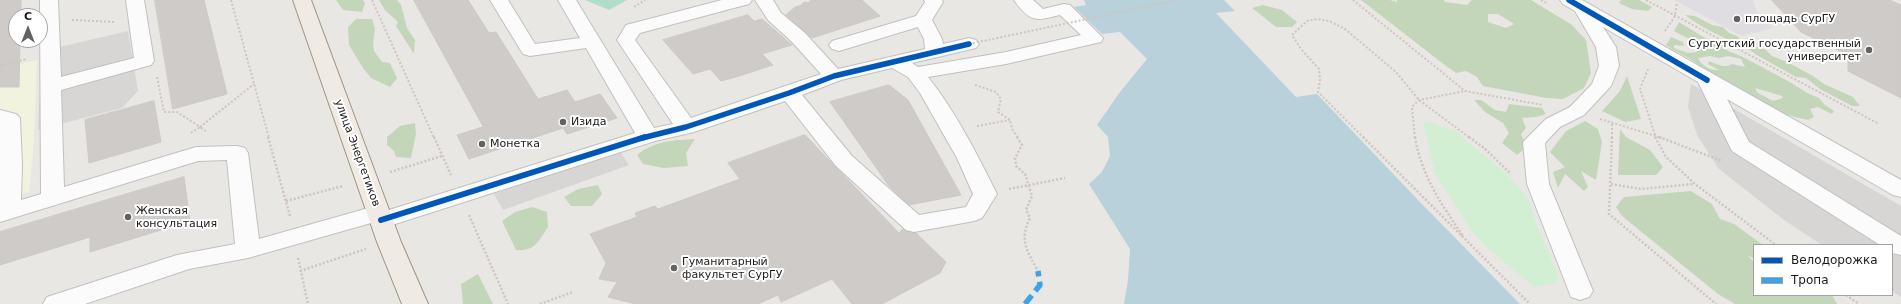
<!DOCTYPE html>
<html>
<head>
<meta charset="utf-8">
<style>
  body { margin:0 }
  #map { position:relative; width:1901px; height:304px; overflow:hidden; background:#e9e7e3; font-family:"DejaVu Sans",sans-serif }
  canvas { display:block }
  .legend { position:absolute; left:1753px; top:244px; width:140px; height:52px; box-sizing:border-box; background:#fff; border:1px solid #a3a3a3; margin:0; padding:5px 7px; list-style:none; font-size:12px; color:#1a1a1a }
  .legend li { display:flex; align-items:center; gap:8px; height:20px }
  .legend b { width:20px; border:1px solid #a3a3a3 }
  .north { position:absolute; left:8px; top:8px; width:40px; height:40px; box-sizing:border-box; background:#fff; border:1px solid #a3a3a3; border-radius:50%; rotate:0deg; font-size:11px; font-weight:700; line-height:16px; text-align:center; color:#1a1a1a }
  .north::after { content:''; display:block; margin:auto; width:14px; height:18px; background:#626260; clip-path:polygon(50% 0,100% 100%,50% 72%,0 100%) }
</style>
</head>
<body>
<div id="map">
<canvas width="1901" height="304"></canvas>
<ul class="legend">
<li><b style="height:5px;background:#0057b8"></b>Велодорожка</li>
<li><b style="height:5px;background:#3da2ea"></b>Тропа</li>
</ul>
<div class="north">С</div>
</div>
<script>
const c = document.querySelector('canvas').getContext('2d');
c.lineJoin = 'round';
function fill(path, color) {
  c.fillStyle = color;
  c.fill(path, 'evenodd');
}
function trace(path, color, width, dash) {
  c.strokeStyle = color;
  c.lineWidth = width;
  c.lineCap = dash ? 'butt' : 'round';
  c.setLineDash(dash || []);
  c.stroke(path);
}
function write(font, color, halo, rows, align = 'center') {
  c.font = font + ' "DejaVu Sans",sans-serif';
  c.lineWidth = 4;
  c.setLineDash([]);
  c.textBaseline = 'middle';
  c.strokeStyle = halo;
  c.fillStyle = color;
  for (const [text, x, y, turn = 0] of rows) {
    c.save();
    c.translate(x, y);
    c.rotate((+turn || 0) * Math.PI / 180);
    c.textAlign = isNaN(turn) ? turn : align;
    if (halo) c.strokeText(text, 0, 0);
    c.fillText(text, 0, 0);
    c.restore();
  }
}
const education = new Path2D(`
  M 37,60 L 34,141 L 29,192 L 0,200 L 0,69 Z`);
const religious = new Path2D(`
  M 128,31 L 138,91 L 122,108 L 38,130 L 42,51 Z
  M 1691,84 L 1901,206 L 1901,297 L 1892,291 L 1892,245 L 1822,245 L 1784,220 L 1719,169 L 1697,135 L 1688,107 Z
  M 619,150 L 629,165 L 503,210 L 494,194 Z`);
const forest = new Path2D(`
  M 336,0 L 363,0 L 365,3 L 362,12 L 343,10 Z
  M 379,0 L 397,0 L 401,5 L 407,28 L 415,40 L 414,54 L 396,26 L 398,22 L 385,10 Z
  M 1361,0 L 1390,0 L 1397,2 L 1397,0 L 1444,0 L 1445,2 L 1467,5 L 1472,0 L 1531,0 L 1572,25 L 1586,40 L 1591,73 L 1584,88 L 1563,99 L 1546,98 L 1483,86 L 1477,77 L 1466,71 L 1456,73 L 1446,66 ZM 1498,14 L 1514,24 L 1506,28 L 1488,22 L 1488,14 Z
  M 1621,0 L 1639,0 L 1652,7 L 1648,11 L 1632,9 L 1619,3 Z
  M 1263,5 L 1282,10 L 1297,22 L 1292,27 L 1276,27 L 1252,8 Z
  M 1685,15 L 1695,16 L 1712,25 L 1723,27 L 1729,33 L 1737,36 L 1742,41 L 1766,50 L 1772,56 L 1789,63 L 1813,76 L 1824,84 L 1853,97 L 1860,106 L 1852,106 L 1820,89 L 1806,78 L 1796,77 L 1755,54 C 1749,48 1743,48 1736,44 C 1719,35 1700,27 1685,15 Z
  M 356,19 L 372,19 L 375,29 L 373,43 L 374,51 L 382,62 L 390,63 L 397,78 L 390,87 L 371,78 L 363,68 L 349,45 L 348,27 Z
  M 1679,22 L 1705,38 L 1722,45 L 1726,50 L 1743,57 L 1788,81 L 1807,93 L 1819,98 L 1825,105 L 1834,111 L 1832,114 L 1818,107 L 1810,109 L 1814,117 L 1808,120 L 1783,114 L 1700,66 C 1690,57 1677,53 1666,45 L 1671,37 L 1683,42 L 1684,46 L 1674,45 L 1674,48 L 1688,53 L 1697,52 L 1691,40 L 1674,31 ZM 1710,56 L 1719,58 L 1728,56 L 1741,59 L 1745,67 L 1732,64 C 1725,69 1716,64 1709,61 L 1708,64 L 1719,70 C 1711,71 1701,65 1698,58 ZM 1755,88 L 1782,96 L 1783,98 L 1773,101 L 1758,93 Z
  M 1627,76 L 1641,119 L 1625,122 L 1602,111 L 1620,91 Z
  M 1474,100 L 1481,100 L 1495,110 L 1506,112 L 1509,104 L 1542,108 L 1546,114 L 1536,117 L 1522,118 L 1526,128 L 1521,134 L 1527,147 L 1517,155 L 1502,143 L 1509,133 L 1503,123 L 1485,112 Z
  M 1585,121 L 1598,129 L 1602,142 L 1596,180 L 1581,171 L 1588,187 L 1584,191 L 1565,174 L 1558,188 L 1553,172 L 1565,167 L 1550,152 L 1566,131 Z
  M 415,123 L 416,134 L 411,158 L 396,157 L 394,151 L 387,145 L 387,137 L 400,126 Z
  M 1620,129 L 1626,137 L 1650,150 L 1663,167 L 1656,175 L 1618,175 Z
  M 695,139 L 686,153 L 688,166 L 664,168 L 643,164 L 637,155 C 654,141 674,140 695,139 Z
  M 598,185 L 602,194 L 592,206 L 571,206 L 564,197 L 578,189 Z
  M 1691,191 L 1712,204 L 1720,219 L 1734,224 L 1763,245 L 1754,245 L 1754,258 L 1748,256 L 1754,262 L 1754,295 L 1832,295 L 1837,304 L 1735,304 L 1718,294 L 1622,216 L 1616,207 L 1624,197 Z
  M 532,207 L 547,212 L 548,227 C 539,241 534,252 516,250 L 502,221 L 515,212 Z
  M 478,274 L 493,304 L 463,304 L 461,284 Z`);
const park = new Path2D(`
  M 1423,122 L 1429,122 L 1458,132 L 1464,139 L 1507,174 L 1529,200 L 1536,224 L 1556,270 L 1558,279 L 1553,284 L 1534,287 L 1490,250 L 1472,232 L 1435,173 Z`);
const pitch = new Path2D(`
  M 585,0 L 627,0 L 609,10 Z`);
const plaza = new Path2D(`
  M 1674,0 L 1753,0 L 1756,10 L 1772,28 L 1742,36 Z`);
const water = new Path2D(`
  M 1084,0 L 1224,0 L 1235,11 L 1216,13 L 1296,97 L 1317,94 L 1418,200 L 1520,304 L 1124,304 L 1128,280 L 1130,249 L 1089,184 L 1102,172 L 1110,156 L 1108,137 L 1097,125 L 1120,92 L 1147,59 L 1120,32 L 1102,34 L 1074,7 L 1086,5 Z`);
const building = new Path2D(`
  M 0,0 L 21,0 L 21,16 L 16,16 L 16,40 L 20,40 L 19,87 L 0,87 Z
  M 155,0 L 204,0 L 227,94 L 173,109 Z
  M 414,0 L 468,0 L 489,33 L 496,32 L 538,99 L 567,90 L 575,102 L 600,94 L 617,118 L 567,134 L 563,128 L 469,159 L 457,135 L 483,127 Z
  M 811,0 L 862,0 L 880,16 L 812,38 L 786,15 L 795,7 L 802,5 L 804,2 L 809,3 Z
  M 1772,0 L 1889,0 L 1901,5 L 1901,98 L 1848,71 L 1848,55 L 1801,32 Z
  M 748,15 L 754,21 L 762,19 L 792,45 L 762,54 L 773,65 L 736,77 L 721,81 L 710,69 L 693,74 L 663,40 Z
  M 889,85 L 908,100 L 961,195 L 909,205 L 889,186 L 830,102 Z
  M 154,101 L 161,142 L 89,163 L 85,120 Z
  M 805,135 L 899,233 L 903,229 L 916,233 L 946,262 L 940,273 L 882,304 L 852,304 L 832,279 L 781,302 L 778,295 L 758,304 L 636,304 L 608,297 L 617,282 L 599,279 L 606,263 L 590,234 L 637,217 L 635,213 L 655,206 L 658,209 L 740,179 L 728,163 Z
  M 184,177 L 190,221 L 90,252 L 90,237 L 0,265 L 0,232 Z`);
const pathFar1 = new Path2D(`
  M 231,0 L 269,138
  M 372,0 L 434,138
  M 1353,0 L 1465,91 L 1543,105
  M 1541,0 L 1548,4
  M 1646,0 L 1879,124
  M 634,7 L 645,0
  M 72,20 L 115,22
  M 1665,31 L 1675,16 L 1677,2
  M 0,65 L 27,59
  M 1648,69 L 1640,89 L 1656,138
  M 157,77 L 164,112 L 177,112 L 200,127 L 254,84
  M 975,85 L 996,92 L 1001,99 L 998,112 L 1010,120 L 1012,129 L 1018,138
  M 1600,119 L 1662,138
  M 977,126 L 1010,120
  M 191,133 L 200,127 L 207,132
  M 1364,138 L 1318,92 L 1320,80 L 1319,69 L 1301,49 L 1292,35 L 1307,21 L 1317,19 L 1329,21 L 1345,29 L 1396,72 L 1419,100 L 1470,138
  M 1415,138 L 1412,107 L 1419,100 L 1465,91
  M 1612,138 L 1612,123`);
const path = new Path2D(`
  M 268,137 L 290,216
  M 434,137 L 451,175
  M 1017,137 L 1022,145 L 1015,158 L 1016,166 L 1025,174 L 1032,196 L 1026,210 L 1030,218 C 1019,240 1027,251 1038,271
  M 1363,137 L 1530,304
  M 1415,137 C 1421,175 1442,205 1463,236
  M 1469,137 L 1484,148 L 1511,174
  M 1612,137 L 1609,214 L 1716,304
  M 1655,137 L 1666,157 L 1695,184 L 1776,245
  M 1659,137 L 1722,161
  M 390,172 L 442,156
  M 1611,184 L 1641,189 L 1694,184
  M 1009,189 L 1065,178
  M 286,201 L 343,186
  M 469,215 L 508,304
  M 298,258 L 308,304
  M 300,271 L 366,249
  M 1846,295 L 1859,304
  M 540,304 L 573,292`);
const minor = new Path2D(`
  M 40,0 L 58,0 L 61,77 L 134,58 L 126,0 L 144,0 L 154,61 L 151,65 L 61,90 L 64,187 L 196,147 L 237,146 L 245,148 L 248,153 L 259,239 L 379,205 L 389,210 L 635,133 L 586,48 L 530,56 L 523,54 L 490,0 L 508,0 L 535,44 L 580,38 L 558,0 L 576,0 L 654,128 L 673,124 L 617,40 L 626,25 L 722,0 L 752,0 L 749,4 L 640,33 L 635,40 L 691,118 L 821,74 L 791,41 L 768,20 L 755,0 L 773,0 L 781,13 L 805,33 L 838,69 L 925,49 L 924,39 L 918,27 L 839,51 L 832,49 L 829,45 L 832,41 L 916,16 L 925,2 L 924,0 L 942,0 L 943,2 L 932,20 L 942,39 L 943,44 L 969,38 L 976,40 L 979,44 L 976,48 L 912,63 L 918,67 L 1006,52 L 1081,35 L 1060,15 C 1036,21 1030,23 1014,0 L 1033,0 L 1043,9 L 1064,4 L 1070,5 L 1103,38 L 1101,42 L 1006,64 L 928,77 C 956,112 977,154 997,194 L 982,218 L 974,221 L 914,232 L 906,230 L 836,166 L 785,101 L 694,132 L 655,141 L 389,226 L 381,228 L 373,226 L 371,223 L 248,258 L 189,269 L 85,304 L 43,304 L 47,297 L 177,255 L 235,244 L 227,160 L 198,161 L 0,222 L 0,110 L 16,114 L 20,118 L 22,165 L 21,200 L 41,194 ZM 892,68 L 908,77 L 920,93 L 957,158 L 973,194 L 966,207 L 919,215 L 852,156 L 802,95 L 841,80 Z
  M 1560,0 L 1582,0 L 1901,180 L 1901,197 L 1893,195 L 1727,99 L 1749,142 L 1901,236 L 1901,255 L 1892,253 L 1892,245 L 1880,245 L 1732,151 L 1698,82 L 1603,27 L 1616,47 L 1619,66 L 1611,86 L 1584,115 L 1560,127 L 1545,143 L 1549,184 L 1593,291 L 1589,297 L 1580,300 L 1571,297 L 1527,184 L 1523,142 L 1546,119 L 1570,107 L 1592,84 L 1599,66 L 1596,47 L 1575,11 L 1563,4 Z`);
const major = new Path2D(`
  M 293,0 L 311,0 L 401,242 L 428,304 L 402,304 L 377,242 Z`);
const pathBridge = new Path2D(`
  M 969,44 L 1177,0`);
const quiet = new Path2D(`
  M 1025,304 L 1040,285 L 1038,271`);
const cyclewayFar1 = new Path2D(`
  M 1569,0 L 1707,80
  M 642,138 L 686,127 L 789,93 L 834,76 L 969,44`);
const cycleway = new Path2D(`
  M 381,220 L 645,137`);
const markers = [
  [1737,19,4,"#626260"],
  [1869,50,4,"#626260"],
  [563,122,4,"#626260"],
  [482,144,4,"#626260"],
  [128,217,4,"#626260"],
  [674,268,4,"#626260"]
];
const poiNames = [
  ["площадь СурГУ",1745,19],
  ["Сургутский государственный",1861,44,"right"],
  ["университет",1861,57,"right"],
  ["Изида",571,122],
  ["Монетка",490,144],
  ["Женская",136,211],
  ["консультация",136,224],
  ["Гуманитарный",682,262],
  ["факультет СурГУ",682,275]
];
const streetNames = [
  ["улица Энергетиков",357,153,70]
];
fill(education, '#f2f3de');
fill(religious, '#d7d6d4');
fill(forest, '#c3d6ba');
fill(park, '#d2eed3');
fill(pitch, '#b1decc');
fill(plaza, '#dfdde2');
fill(water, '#b8d1db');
fill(building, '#cecbc8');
trace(building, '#ccc9c5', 1);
trace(minor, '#c1c0bf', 2);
trace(major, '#9d9582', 2);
trace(pathFar1, '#d0c4c1', 2, [2, 2]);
trace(path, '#d0c4c1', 2.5, [2, 2]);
fill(minor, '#fcfbfb');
fill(major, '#efeae3');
trace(pathBridge, '#d0c4c1', 2, [2, 2]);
trace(quiet, '#3da2ea', 5.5, [11, 5.5]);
trace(cyclewayFar1, '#0057b8', 5.5);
trace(cycleway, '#0057b8', 6);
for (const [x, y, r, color] of markers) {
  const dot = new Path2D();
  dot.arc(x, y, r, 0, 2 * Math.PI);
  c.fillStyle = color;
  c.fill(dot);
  trace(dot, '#fff', 1.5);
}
write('11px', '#1a1a1a', '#fff', poiNames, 'left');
write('11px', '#1a1a1a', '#fff', streetNames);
</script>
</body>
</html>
